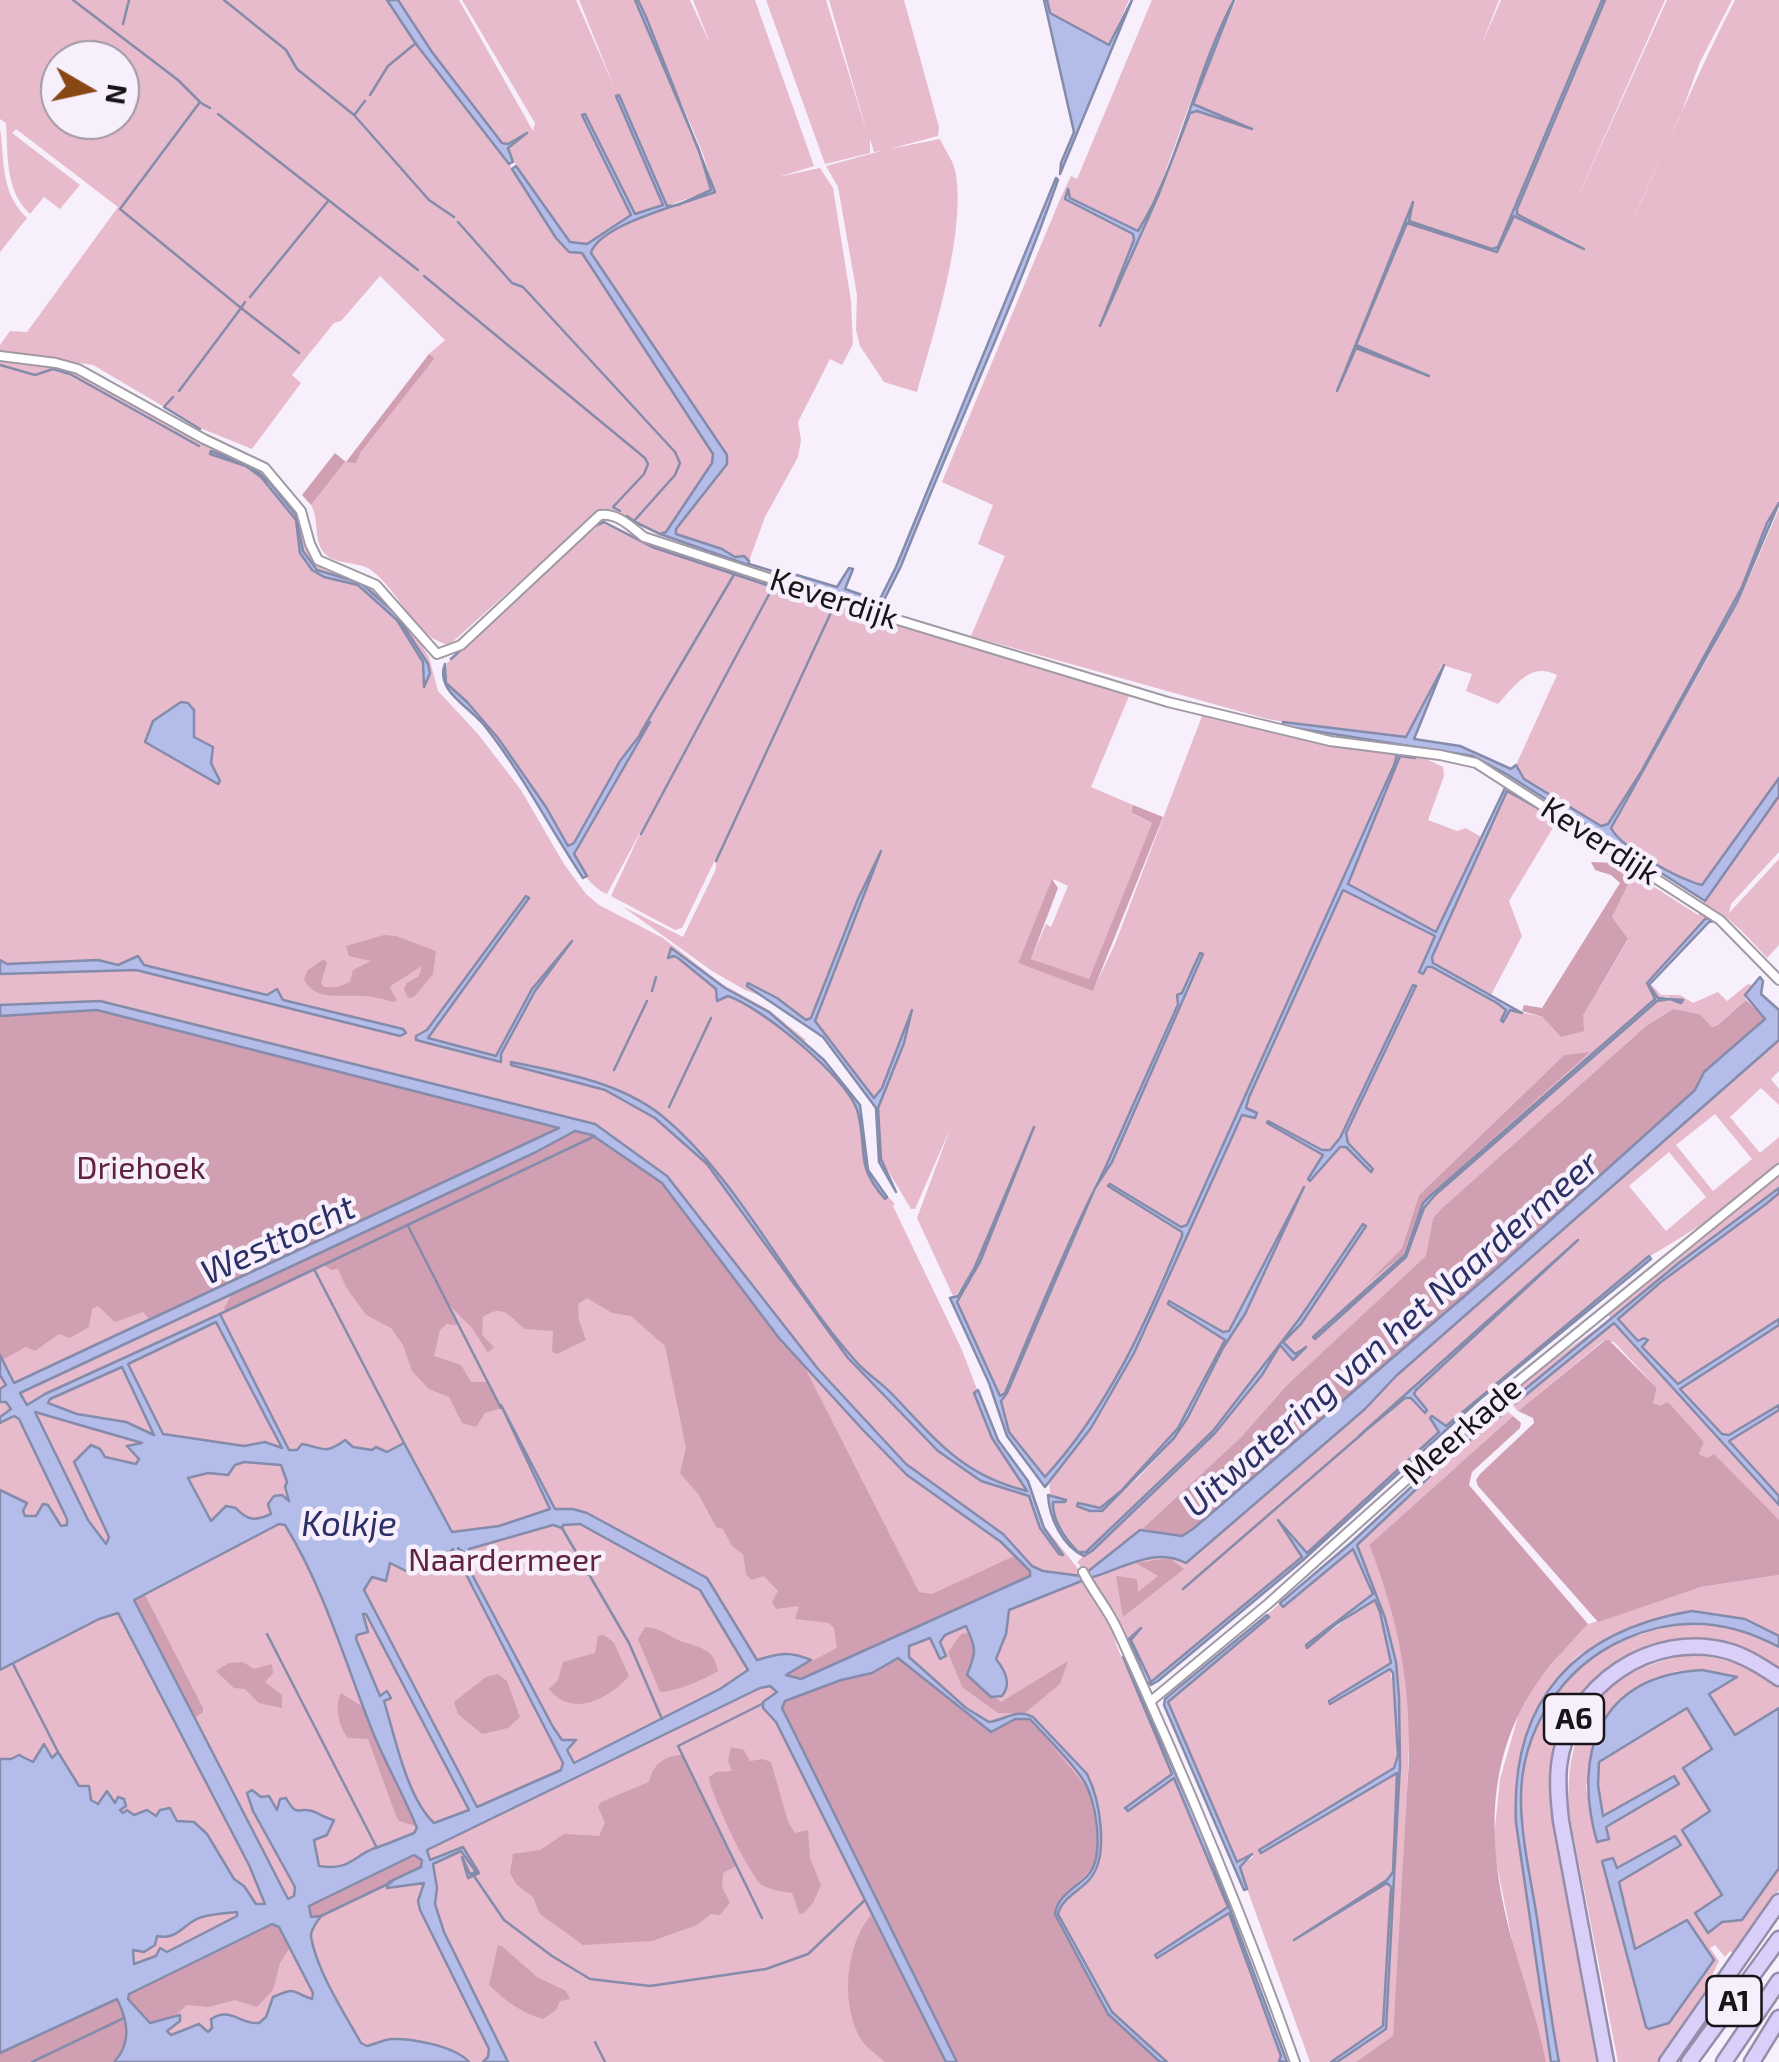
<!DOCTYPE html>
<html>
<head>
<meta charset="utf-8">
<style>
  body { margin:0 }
  #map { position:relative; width:1779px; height:2062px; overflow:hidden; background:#f7effb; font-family:"Exo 2",sans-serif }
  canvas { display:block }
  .north { position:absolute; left:40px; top:40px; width:100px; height:100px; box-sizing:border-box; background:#f7effb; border:2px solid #9e98a1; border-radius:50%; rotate:99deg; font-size:28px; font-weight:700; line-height:40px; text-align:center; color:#181519 }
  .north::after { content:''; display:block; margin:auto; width:35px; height:45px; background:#894716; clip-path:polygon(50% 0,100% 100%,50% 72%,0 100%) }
</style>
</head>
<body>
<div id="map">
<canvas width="1779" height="2062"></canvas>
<div class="north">N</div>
</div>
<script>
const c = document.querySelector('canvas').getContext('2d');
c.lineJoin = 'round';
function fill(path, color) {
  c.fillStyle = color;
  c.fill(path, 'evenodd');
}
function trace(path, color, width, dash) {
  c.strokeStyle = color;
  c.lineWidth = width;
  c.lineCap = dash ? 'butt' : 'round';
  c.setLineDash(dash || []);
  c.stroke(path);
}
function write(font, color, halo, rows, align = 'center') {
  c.font = font + ' "Exo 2",sans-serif';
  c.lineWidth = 9;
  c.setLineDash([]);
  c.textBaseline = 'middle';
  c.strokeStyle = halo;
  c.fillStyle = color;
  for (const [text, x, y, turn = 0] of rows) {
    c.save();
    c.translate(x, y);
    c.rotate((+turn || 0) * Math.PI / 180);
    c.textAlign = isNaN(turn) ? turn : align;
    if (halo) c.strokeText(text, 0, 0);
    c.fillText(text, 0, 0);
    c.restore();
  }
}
const green = new Path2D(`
  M 0,0 L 387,0 L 509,164 L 556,238 L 574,253 L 582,253 L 713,454 L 712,463 L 666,532 C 641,535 625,506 601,509 L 449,645 C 413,637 400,591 371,570 C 357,560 331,566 322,550 C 314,537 319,519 311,505 L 345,462 L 356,462 L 361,452 L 435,358 L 429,354 L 445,340 L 380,276 L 341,321 L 334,323 L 292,375 L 301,383 L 252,449 L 200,428 L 93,365 L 0,352 L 0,345 L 10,331 L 27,332 L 118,207 L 16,129 L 12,133 L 80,185 L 60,209 L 44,197 L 30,214 C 5,191 8,155 6,123 L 0,119 ZM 60,60 L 120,60 L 120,120 L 60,120 Z
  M 398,0 L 459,0 L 533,131 L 535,123 L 462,0 L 576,0 L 615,89 L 579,0 L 635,0 L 699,150 L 711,190 L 667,206 L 618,95 L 663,205 L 635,215 L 583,115 L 632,215 L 587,244 L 570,242 L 508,153 L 508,148 L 526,133 L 508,144 L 502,143 L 432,52 Z
  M 638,0 L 690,0 L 711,46 L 693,0 L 755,0 L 814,166 L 778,177 L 820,168 L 833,188 L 851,301 L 853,344 L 842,365 L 830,359 L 798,422 L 801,440 L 798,457 L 765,517 L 749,561 L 676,534 L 676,529 L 726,464 L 727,455 L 591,253 C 598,224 687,203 715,191 L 703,154 Z
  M 766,0 L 826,0 L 868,136 L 829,0 L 904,0 L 939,127 L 938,136 L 889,149 L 940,139 C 946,152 954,161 956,175 C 965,236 934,332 917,392 L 884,382 L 860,346 L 856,330 L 857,295 L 838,187 L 826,166 L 881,151 L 874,152 L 870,139 L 870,153 L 825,164 Z
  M 1047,0 L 1129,0 L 1109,45 L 1049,12 Z
  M 1152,0 L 1234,0 L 1196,87 L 1160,186 L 1138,231 L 1069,198 L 1065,199 L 1133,235 L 1134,240 L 1104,318 L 1158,196 L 1190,113 L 1197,111 L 1251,127 L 1193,104 L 1236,0 L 1499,0 L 1481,46 L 1501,0 L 1602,0 L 1498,247 L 1492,249 L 1423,227 L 1497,252 L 1514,215 L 1585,247 L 1517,214 L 1517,209 L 1605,0 L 1665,0 L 1572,210 L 1667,0 L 1732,0 L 1700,62 L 1679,119 L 1628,229 C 1665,153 1696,75 1735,0 L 1779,0 L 1779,503 L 1767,523 L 1742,587 L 1641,772 L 1608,824 L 1601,826 L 1524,779 L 1516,765 L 1557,675 C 1530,661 1515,686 1498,704 L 1466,691 L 1472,674 L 1442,665 L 1406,737 L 1330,730 L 1267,719 L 971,636 L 1005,556 L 978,544 L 993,505 L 942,482 L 1061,197 L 1071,176 L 1077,179 Z
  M 0,128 C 5,163 0,192 27,218 L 0,252 Z
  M 0,359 L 22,365 L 52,365 L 93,379 L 212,447 L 238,456 L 264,472 L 297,512 L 313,560 L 326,570 L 370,586 L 411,628 L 429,657 L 438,691 L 478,734 L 521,790 L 564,864 L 586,894 L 599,905 L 663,938 L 722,984 L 769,1010 L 806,1040 L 804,1042 L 858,1104 L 868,1175 L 895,1204 L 893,1206 L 962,1350 L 994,1434 L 1031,1488 L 1045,1527 L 1083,1575 L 1109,1619 L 1117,1647 L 1208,1853 L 1285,2062 L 0,2062 Z
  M 1779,509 L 1779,778 L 1713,871 L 1702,885 L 1698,885 C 1674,872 1622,852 1611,828 L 1710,654 L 1749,578 Z
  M 603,521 L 646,541 L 734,571 L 1129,696 L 1091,787 L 1133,805 L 1133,814 L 1152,823 L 1089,980 L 1031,959 L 1046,924 L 1051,927 L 1068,886 L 1053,879 L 1018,963 L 1093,990 L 1115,944 L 1202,716 L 1337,747 L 1397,755 L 1187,1225 L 1181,1227 L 1108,1186 L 1182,1232 L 1182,1236 C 1146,1323 1109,1407 1045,1478 L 1009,1432 L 1001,1401 L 1007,1393 L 1095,1188 L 1112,1162 L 1203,954 L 1178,1000 L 1106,1166 L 1097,1180 L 1005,1393 L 999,1396 L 957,1302 L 973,1277 L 1029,1141 L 974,1269 L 954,1298 L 917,1218 L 950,1129 L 915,1209 L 911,1209 L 881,1159 L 878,1108 L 909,1022 L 882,1088 L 874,1098 L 815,1021 L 875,866 L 858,899 L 811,1019 L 807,1020 L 777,998 L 749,983 L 747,987 L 772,1000 L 745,990 L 712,971 L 622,906 L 683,937 L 716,869 L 716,858 L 682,928 L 675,930 L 611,896 L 644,825 L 607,894 C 592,888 578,869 574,854 L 644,731 L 620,761 L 574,843 L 568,846 C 540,801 514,757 480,716 C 470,704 457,695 446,683 L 447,663 Z
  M 1416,754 L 1443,767 L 1444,776 L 1428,820 L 1457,831 L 1466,828 L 1481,837 L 1437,933 L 1348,884 L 1400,756 L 1415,758 Z
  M 1507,790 L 1557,821 L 1509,901 L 1522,936 L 1491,995 L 1433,963 L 1432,957 Z
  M 1779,796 L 1779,852 L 1731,904 L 1729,913 L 1779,859 L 1779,945 L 1767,958 C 1750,939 1726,912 1703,904 Z
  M 1634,874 L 1698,915 L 1701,911 L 1714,921 L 1706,919 L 1647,985 L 1655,999 L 1430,1196 L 1423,1203 L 1405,1255 L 1314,1338 L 1406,1257 L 1424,1208 L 1435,1195 L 1657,1001 L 1670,999 L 1682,1003 L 1667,996 L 1658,998 L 1650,983 L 1661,995 L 1680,995 L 1693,1003 L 1718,992 L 1727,1001 L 1748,984 L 1752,985 L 1745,995 L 1746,1000 L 1718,1025 L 1712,1027 L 1700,1014 L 1673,1009 L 1646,1026 L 1442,1208 L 1433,1218 L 1427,1256 L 1287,1385 L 1239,1439 L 1142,1529 L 1086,1573 L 1077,1562 L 1215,1433 L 1262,1375 L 1280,1345 L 1293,1360 L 1304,1345 L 1295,1354 L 1283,1342 L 1301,1324 L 1365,1227 L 1363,1224 L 1300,1318 L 1213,1431 L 1086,1552 L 1078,1552 L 1054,1517 L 1053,1501 L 1065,1500 L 1050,1494 L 1049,1479 L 1091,1428 L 1134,1353 L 1242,1115 L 1257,1113 L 1246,1108 L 1249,1097 L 1344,890 L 1436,936 L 1420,972 L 1432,967 L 1497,1003 L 1506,1010 L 1503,1021 L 1510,1010 L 1543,1017 L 1583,1016 L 1628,940 L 1612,917 L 1621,893 ZM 1413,985 L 1416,987 L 1346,1133 L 1347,1143 L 1372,1170 L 1345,1147 L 1340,1147 L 1308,1178 L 1323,1155 L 1268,1121 L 1322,1150 L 1330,1150 L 1340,1138 ZM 1588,1053 L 1423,1201 L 1403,1255 L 1366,1286 L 1402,1248 L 1419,1195 L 1564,1055 ZM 1305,1187 L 1245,1314 L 1223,1348 L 1188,1417 L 1175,1438 L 1139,1477 L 1098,1513 L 1079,1503 L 1100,1508 L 1121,1491 L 1178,1428 L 1225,1340 L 1169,1301 L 1223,1332 L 1229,1332 Z
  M 1779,1040 L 1779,1071 L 1771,1079 L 1779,1089 L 1779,1105 L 1761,1088 L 1730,1117 L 1760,1153 L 1779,1137 L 1779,1166 L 1719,1214 L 1639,1263 L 1445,1426 L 1433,1416 L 1430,1418 L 1439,1432 L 1307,1553 L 1278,1520 L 1302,1557 L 1151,1682 L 1131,1637 L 1127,1639 L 1117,1615 L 1089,1578 C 1122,1569 1152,1547 1187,1563 L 1365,1409 L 1396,1376 ZM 1715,1114 L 1752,1159 L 1713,1191 L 1676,1145 ZM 1669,1152 L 1706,1197 L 1666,1231 L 1629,1186 ZM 1579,1241 L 1416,1390 L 1414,1394 L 1427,1409 L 1424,1412 L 1411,1398 L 1405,1398 L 1364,1433 Z
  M 1779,1176 L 1779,1188 L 1680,1262 L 1513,1399 L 1517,1402 L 1614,1323 L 1779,1505 L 1779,1520 L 1699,1454 L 1704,1442 L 1653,1403 L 1657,1388 L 1614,1342 L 1603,1341 L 1518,1411 L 1506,1399 L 1507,1393 L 1610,1319 L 1608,1312 Z
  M 1779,1193 L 1779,1319 L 1678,1384 L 1642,1346 L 1647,1341 L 1639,1342 L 1618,1319 L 1661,1282 Z
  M 1779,1325 L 1779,1405 L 1729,1435 L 1722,1434 L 1680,1389 Z
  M 1505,1409 L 1513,1416 L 1369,1545 L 1390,1600 L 1401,1640 L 1410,1719 L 1403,1899 L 1393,2037 L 1356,2062 L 1337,2062 L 1386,2029 L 1400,1765 L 1399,1697 L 1396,1662 L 1385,1618 L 1357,1545 Z
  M 1779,1410 L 1779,1496 L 1729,1441 Z
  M 1353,1549 L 1374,1594 L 1335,1621 L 1308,1647 L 1371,1601 L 1378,1603 L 1391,1664 L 1331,1703 L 1390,1669 L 1396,1703 L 1397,1765 L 1261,1852 L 1397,1773 L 1393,1872 L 1387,1880 L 1294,1940 L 1388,1883 L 1391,1897 L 1383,2027 L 1331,2062 L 1310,2062 L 1239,1867 L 1253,1857 L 1252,1855 L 1238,1862 L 1168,1702 L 1269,1618 L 1267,1615 L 1280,1603 L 1283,1607 Z
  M 1779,1575 L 1779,1636 C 1723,1602 1668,1608 1612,1638 C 1601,1644 1588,1649 1578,1656 C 1569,1663 1563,1678 1557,1688 C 1524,1743 1512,1757 1516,1823 L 1551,2062 L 1546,2062 L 1512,1940 L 1493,1846 L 1500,1779 L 1519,1713 L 1533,1687 L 1560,1654 L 1588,1624 L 1701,1587 Z
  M 1697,1621 C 1727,1625 1752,1632 1779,1647 L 1779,1667 L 1735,1644 L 1699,1639 L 1671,1643 L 1643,1650 L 1611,1668 L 1585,1694 L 1554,1768 L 1600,2062 L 1560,2062 C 1549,2012 1544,1961 1536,1911 C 1530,1874 1520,1835 1521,1797 C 1525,1688 1596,1636 1697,1621 Z
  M 1689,1655 C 1724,1657 1751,1666 1779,1687 L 1779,1708 L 1735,1736 L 1709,1693 L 1735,1678 L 1702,1670 L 1678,1671 L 1654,1678 L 1618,1703 L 1586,1786 L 1597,1841 L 1606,1828 L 1673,1776 L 1603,1817 L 1598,1785 L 1599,1762 L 1687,1707 L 1712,1749 L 1710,1811 L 1722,1896 L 1722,1922 L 1742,1920 L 1779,1868 L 1779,1890 L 1734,1954 L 1730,1951 L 1725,1957 L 1715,1945 L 1710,1948 L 1719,1961 L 1711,1978 L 1715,1981 L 1660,2062 L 1618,2062 L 1570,1818 C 1561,1730 1598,1669 1689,1655 ZM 1674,1836 L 1680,1845 L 1619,1882 L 1635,1950 L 1646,2026 L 1602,1861 L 1616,1869 Z`);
const forest = new Path2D(`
  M 429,354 L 435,358 L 361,452 L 356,463 L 345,462 L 311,505 L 302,495 L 335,453 L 346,462 Z
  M 1133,805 L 1163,817 L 1093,991 L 1018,963 L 1052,879 L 1058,888 L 1031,959 L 1089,979 L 1152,823 L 1132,813 Z
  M 1591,862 L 1617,863 L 1632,876 L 1612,917 L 1628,939 L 1583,1016 L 1584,1031 L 1561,1037 L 1543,1017 L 1522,1011 L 1524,1005 L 1542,1008 L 1620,883 L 1611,875 L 1595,870 Z
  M 384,935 L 396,936 L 436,951 L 433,974 L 414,997 L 408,998 L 404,989 L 407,983 L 419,976 L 422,966 L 392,985 L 390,988 L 397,1000 L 394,1002 C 383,999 372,996 362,996 C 340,994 315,1002 304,979 L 308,970 L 324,959 L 327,963 L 321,983 L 324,987 L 337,987 L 350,982 L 353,970 L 371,961 L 349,956 L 346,946 Z
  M 1746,1000 L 1765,1018 L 1704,1072 L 1696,1090 L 1484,1280 L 1193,1529 L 1182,1536 L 1142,1529 L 1239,1439 L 1287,1385 L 1426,1256 L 1433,1218 L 1442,1208 L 1646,1026 L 1673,1009 L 1700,1014 L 1712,1027 L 1718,1025 Z
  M 97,1010 L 559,1127 L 557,1131 L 150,1320 L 143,1312 L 115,1322 L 98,1306 L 92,1309 L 89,1327 L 70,1338 L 59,1334 L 35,1351 L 26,1347 L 4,1359 L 0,1355 L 0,1016 Z
  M 1590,1052 L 1423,1201 L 1403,1255 L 1364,1287 L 1402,1248 L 1419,1195 L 1564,1055 Z
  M 576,1131 L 592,1135 L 662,1183 L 804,1366 L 919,1592 L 932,1594 L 1014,1556 L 1030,1572 L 1030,1576 L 800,1679 L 785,1675 L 837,1648 L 834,1628 L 829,1623 L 795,1619 L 799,1606 L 776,1609 L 772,1602 L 778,1591 L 764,1576 L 751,1580 L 746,1574 L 743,1554 L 732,1546 L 723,1529 L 716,1527 L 699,1495 L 680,1473 L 686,1448 L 665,1346 L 631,1316 L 612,1313 L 587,1298 L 578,1304 L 579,1320 L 586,1340 L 557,1354 L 552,1352 L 553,1331 L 525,1329 C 509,1316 503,1303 483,1317 L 482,1335 L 494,1347 L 488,1353 L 472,1328 L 449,1305 L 459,1325 L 447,1324 L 440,1330 L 434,1356 L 461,1365 L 471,1382 L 488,1382 L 501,1408 L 485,1413 L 476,1427 L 462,1423 L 449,1397 L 429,1389 L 412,1371 L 403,1345 L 391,1328 L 366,1315 L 346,1287 L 338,1269 L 331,1270 L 324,1265 L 226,1311 L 224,1308 L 232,1294 Z
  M 1609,1340 L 1657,1388 L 1653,1403 L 1660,1406 L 1668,1402 L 1704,1442 L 1699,1454 L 1707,1458 L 1714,1454 L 1779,1520 L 1779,1575 L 1701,1587 L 1598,1622 L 1478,1486 L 1476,1480 L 1480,1474 L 1534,1423 L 1533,1418 L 1518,1411 L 1604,1341 Z
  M 1513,1416 L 1521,1423 L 1520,1428 L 1472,1472 L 1469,1485 L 1588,1624 C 1569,1645 1548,1665 1533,1689 C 1482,1768 1489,1857 1513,1943 C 1524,1982 1538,2022 1546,2062 L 1356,2062 L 1393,2036 L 1409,1758 C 1410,1679 1398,1618 1369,1545 Z
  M 1169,1558 L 1184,1569 L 1123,1617 L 1116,1576 L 1137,1579 L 1138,1592 L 1158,1576 L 1136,1563 Z
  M 145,1595 L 203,1708 L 203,1712 L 195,1718 L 134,1600 Z
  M 645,1627 C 661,1628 669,1637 683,1642 C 702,1648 714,1649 718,1671 C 703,1680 678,1691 660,1692 L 638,1639 Z
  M 969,1633 L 975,1651 L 967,1675 L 1001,1702 L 1068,1661 L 1060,1684 L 1025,1713 L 998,1713 L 962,1687 L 948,1652 L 961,1634 Z
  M 604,1635 L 614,1643 L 629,1676 C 610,1698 572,1719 549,1689 L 558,1680 L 563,1662 L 595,1653 L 598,1636 Z
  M 898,1658 L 990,1731 L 1015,1719 L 1030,1719 L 1089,1790 L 1099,1843 L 1094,1866 L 1056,1905 L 1055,1914 L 1108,2014 L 1160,2062 L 957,2062 L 782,1708 L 785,1701 L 841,1680 L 872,1673 Z
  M 243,1662 L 254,1669 L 272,1664 L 273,1673 L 265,1682 L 282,1695 L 282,1708 L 259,1703 L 245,1689 L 234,1688 L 216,1671 L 229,1663 Z
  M 498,1674 L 507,1681 L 520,1717 L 508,1728 L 482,1734 L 458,1714 L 454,1702 L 486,1677 Z
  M 341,1693 L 363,1707 L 416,1826 L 399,1821 L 396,1816 L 368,1739 L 348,1738 C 339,1727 334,1706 341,1693 Z
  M 731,1747 L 744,1750 L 750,1761 L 763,1759 L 771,1762 L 788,1822 L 795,1833 L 808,1830 L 810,1858 L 821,1885 L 813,1903 L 803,1914 L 799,1913 L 792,1893 C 783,1892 771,1890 762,1885 C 750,1877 709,1791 709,1777 L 716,1772 L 732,1771 L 728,1761 Z
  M 682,1755 L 736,1866 L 723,1873 L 722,1887 L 730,1903 L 720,1915 L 711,1914 L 697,1925 L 652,1941 L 583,1945 L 540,1914 L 533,1897 L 516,1884 L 510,1873 L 513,1854 L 540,1850 L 564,1834 L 599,1836 L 605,1823 L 598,1807 L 601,1802 L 649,1782 C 653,1764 664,1756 682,1755 Z
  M 414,1855 L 422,1861 L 421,1867 L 321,1916 L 311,1917 L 309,1906 Z
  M 871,1915 L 946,2062 L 885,2062 C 876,2054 863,2046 858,2034 C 841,1999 846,1945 871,1915 Z
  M 272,1924 L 279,1927 L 289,1949 L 280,1963 L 273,1990 L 257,2007 L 235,2000 L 208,2007 L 187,2005 L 177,2014 L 153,2024 L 127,1999 L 129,1994 Z
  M 498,1945 L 503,1947 L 537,1977 L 566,1991 L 570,1999 L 560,2001 L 556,2010 L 543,2019 C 522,2013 505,2001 489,1985 Z
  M 114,1999 L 119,2002 C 126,2026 133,2042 114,2062 L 0,2062 L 0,2053 Z`);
const water = new Path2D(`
  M 387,0 L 398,0 L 432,52 L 502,143 L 508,144 L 527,133 L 508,148 L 513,162 L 509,164 L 416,44 Z
  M 635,0 L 638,0 L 646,17 L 715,192 C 687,203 599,224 591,253 L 727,455 L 727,464 L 676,529 L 676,534 L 722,549 L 735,557 L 744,556 L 749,561 L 748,565 L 660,534 L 666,532 L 712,463 L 713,454 L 582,253 L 569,252 L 556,238 L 512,169 L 516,166 L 570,242 L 587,244 L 631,215 L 582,115 L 585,114 L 635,214 L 663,205 L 616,96 L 619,95 L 667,206 L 678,205 L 711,190 L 699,150 Z
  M 1044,0 L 1047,0 L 1050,13 L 1109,45 L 1132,0 L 1060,174 L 1061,163 L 1074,132 Z
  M 1234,0 L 1193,104 L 1252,129 L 1197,111 L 1190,113 L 1158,196 L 1100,326 L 1134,240 L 1133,234 L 1065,199 L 1068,189 L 1070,198 L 1138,231 C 1180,163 1195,73 1234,0 Z
  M 1602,0 L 1605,0 L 1517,209 L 1517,214 L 1584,249 L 1514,216 L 1497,252 L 1407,223 L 1356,345 L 1429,376 L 1356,348 L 1337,391 L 1413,202 L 1409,221 L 1492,249 L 1498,247 Z
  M 1056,178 L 1058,180 C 1012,311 952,436 901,566 L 881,606 L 879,608 L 788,577 L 790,573 L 837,587 L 849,568 L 853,569 L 845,589 L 868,597 L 877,605 L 896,567 Z
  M 211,451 L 251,466 L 270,483 L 296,515 L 303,551 L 317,570 L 361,583 L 396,614 L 428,664 L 430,673 L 424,687 L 423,662 L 397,620 L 358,585 L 324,577 L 312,570 L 300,553 L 296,520 L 261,477 L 246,466 L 210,454 Z
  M 1779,503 L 1737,602 L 1611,828 C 1621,848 1679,879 1702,885 L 1779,778 L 1779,796 L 1705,901 L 1508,775 L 1473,756 L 1282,726 L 1283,722 L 1406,737 L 1444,665 L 1414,739 L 1460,746 L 1511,769 L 1516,765 L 1524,779 L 1601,826 L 1608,824 L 1641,772 L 1742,587 L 1767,523 Z
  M 445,664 L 446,683 L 467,702 L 498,738 L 546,807 L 568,846 L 574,843 L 620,761 L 650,722 L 574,854 L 587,876 L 583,878 C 549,827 522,773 484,725 C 467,705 435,690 445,664 Z
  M 181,702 L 188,703 L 194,710 L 194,737 L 213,747 L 211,763 L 220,781 L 218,784 L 145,742 L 153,721 Z
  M 1386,751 L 1415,758 L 1400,756 L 1348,884 L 1436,932 L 1506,786 L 1559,820 L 1507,791 L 1432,957 L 1433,963 L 1522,1013 L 1510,1010 L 1503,1022 L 1501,1020 L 1506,1010 L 1497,1003 L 1432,967 L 1427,967 L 1423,974 L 1419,972 L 1435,936 L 1343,890 L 1249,1097 L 1246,1108 L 1257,1113 L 1255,1118 L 1242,1115 L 1134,1353 L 1091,1428 L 1045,1487 L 1007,1436 L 989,1383 L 950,1298 L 958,1296 L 974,1269 L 1034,1127 L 980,1262 L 957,1302 L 1000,1396 L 1005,1393 C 1037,1316 1069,1239 1106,1166 L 1178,1004 L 1177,995 L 1182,993 L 1200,953 L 1203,954 L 1112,1162 L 1095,1188 L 1007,1393 L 1001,1401 L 1009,1432 L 1045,1477 C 1109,1407 1146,1323 1182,1236 L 1182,1232 L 1108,1186 L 1110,1184 L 1181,1227 L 1187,1225 L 1394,765 L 1397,755 Z
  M 881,851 L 815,1021 L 874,1098 L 882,1088 L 912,1010 L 904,1043 L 878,1108 L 881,1159 L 896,1192 L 879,1162 L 876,1108 L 823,1037 L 747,986 L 748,983 L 777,998 L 806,1020 L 811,1018 L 858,899 Z
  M 526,896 L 529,898 L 428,1038 L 496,1056 L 532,989 L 572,941 L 535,991 L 501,1054 L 501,1062 L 416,1040 L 416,1036 L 427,1030 Z
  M 1706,918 L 1714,921 L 1709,922 L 1649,985 L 1658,998 L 1683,1000 L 1681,1003 L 1670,999 L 1657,1001 L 1435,1195 L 1424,1208 L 1406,1257 L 1315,1339 L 1313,1337 L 1405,1255 L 1423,1203 L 1430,1196 L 1655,999 L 1647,983 Z
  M 671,948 L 725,988 L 769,1012 L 824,1060 L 860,1105 L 868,1170 L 887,1197 L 885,1199 C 854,1163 868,1153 858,1113 C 850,1079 761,1007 728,996 L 717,1001 L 716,989 L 678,958 L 674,956 L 668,958 Z
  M 138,956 L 144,965 L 267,995 L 277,989 L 283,1000 L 403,1029 L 406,1033 L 400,1036 L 136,970 L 0,974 L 0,960 L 7,964 L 98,960 L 118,965 Z
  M 1760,977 L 1763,981 L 1761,994 L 1779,1010 L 1779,1040 L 1396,1376 L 1365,1409 L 1186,1563 C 1153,1546 1121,1570 1089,1578 L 1086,1573 L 1140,1530 L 1182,1536 L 1193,1529 L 1495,1270 L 1695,1090 L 1704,1072 L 1765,1019 L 1745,995 Z
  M 1413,985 L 1416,986 L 1346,1133 L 1348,1143 L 1373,1169 L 1371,1172 L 1346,1147 L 1340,1147 L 1310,1181 L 1308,1179 L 1323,1155 L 1267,1123 L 1268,1121 L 1322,1150 L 1330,1150 L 1340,1138 Z
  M 100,1001 L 595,1124 L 667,1176 L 818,1369 L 906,1464 L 1003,1534 L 1032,1566 L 1043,1571 L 1081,1576 L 1084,1580 L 1009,1610 L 1006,1634 L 996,1659 C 1005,1670 1012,1684 1002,1696 L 991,1697 L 967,1675 C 976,1652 977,1650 966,1626 L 945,1635 L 940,1642 L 946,1656 L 940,1659 L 930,1638 L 909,1646 L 909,1657 L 966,1708 L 989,1722 C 1005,1720 1017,1708 1033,1717 L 1087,1774 C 1100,1800 1110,1857 1089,1880 C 1078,1892 1062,1898 1058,1914 L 1112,2012 L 1167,2062 L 1160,2062 L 1108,2014 L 1055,1914 C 1058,1894 1077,1888 1089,1874 C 1105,1854 1096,1797 1082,1778 C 1067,1757 1047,1738 1030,1719 L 1015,1719 L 991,1732 L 898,1658 L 872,1673 L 841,1680 L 785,1701 L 782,1708 L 957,2062 L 946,2062 L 776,1722 L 763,1708 L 763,1702 L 777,1692 L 770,1686 L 760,1688 L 427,1850 L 430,1860 L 463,1847 L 479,1873 L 468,1878 L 462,1857 L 470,1874 L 476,1872 L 461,1851 L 433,1864 L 437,1888 L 435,1904 L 444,1932 L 508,2062 L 483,2062 L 488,2057 L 489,2049 L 420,1910 L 418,1901 L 424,1883 L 387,1888 L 389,1882 L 421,1867 L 422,1860 L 414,1855 L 309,1906 L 311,1917 L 321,1916 C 317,1922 310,1930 311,1937 C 317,1971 343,2011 361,2043 L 367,2046 C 375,2044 383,2040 391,2039 C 411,2038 455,2046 469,2062 L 114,2062 C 132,2043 128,2021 117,1999 L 0,2053 L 0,1759 L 11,1759 L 19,1755 L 33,1762 L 44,1744 L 52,1758 L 58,1752 L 79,1786 L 89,1786 L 91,1800 L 98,1804 L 107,1791 L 115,1803 L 118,1797 L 124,1799 L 126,1806 L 120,1810 L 123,1813 L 127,1810 L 134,1815 L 147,1810 L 156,1816 L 160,1810 L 170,1808 L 177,1821 L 194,1822 L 207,1834 L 234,1879 L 244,1886 L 256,1904 L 265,1904 L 249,1865 L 118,1613 L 99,1619 L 0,1670 L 0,1490 L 27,1503 L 23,1511 L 25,1516 L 36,1516 L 43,1504 L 48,1505 L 61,1526 L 67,1525 L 67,1519 L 19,1419 L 14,1416 L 0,1423 L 0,1417 L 11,1409 L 6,1402 L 0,1402 L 0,1389 L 6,1385 L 0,1375 L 0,1355 L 14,1383 L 559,1128 L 97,1010 L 0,1016 L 0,1005 ZM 575,1131 L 592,1135 L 662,1183 L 779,1338 L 863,1430 L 907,1475 L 1001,1542 L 1030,1571 L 1030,1576 L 801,1679 L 786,1675 L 811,1660 C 790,1651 779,1653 757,1660 L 707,1578 L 587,1513 L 573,1509 L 555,1509 L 501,1405 L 550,1509 L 499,1526 L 452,1532 L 404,1443 L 387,1452 L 376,1447 L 372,1450 L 353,1447 L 345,1440 C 324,1456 322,1447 302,1444 L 297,1450 L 289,1450 L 220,1314 L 45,1394 L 27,1405 L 20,1393 L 534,1153 ZM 216,1322 L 282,1448 L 265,1442 L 244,1446 L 163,1434 L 128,1364 ZM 122,1367 L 154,1435 L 126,1422 L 77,1414 L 48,1403 L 50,1399 ZM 35,1412 L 142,1443 L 127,1446 L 139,1459 L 136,1464 L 105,1457 L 100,1449 L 91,1445 L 74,1462 L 109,1537 L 106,1544 L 88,1520 ZM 244,1462 L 281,1465 L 287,1482 L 285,1487 L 289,1501 L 282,1495 L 274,1496 L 268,1504 L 271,1514 C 256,1521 247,1521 236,1508 L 226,1506 L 211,1521 L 188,1478 L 208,1473 L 228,1475 L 235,1465 ZM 279,1524 L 285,1525 C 324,1588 345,1662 372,1730 C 385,1763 404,1795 417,1828 L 414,1833 C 401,1838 388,1844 375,1848 C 353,1856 350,1871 319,1866 L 314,1840 L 327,1835 L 334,1820 C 324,1818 319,1813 312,1811 C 298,1807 297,1818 286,1798 L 280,1799 L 277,1810 L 269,1796 L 261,1797 L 252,1790 L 247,1793 L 253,1811 L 295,1887 L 294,1896 L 288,1899 L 134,1600 ZM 580,1524 L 700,1590 L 748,1670 L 720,1689 L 574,1763 L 567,1750 L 576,1740 L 562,1740 L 553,1727 L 458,1548 L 468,1555 L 469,1549 L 553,1525 L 562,1528 L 563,1525 ZM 453,1549 L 563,1763 L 561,1770 L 477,1807 L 364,1590 L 372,1577 L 386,1581 L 390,1563 L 406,1571 L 420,1564 L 436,1572 C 445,1565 443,1556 453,1549 ZM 363,1614 L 366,1614 L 469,1810 L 434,1823 C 407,1798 395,1737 384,1701 L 391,1698 L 387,1691 L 380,1696 L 356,1639 L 357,1635 L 368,1632 ZM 237,1912 L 237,1916 L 167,1952 L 160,1948 L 156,1956 L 134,1964 L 133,1950 L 144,1952 L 155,1945 L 157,1936 C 178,1941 184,1922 202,1917 C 212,1914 227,1913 237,1912 ZM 272,1924 L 279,1927 L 313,1993 L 312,1999 C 290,1992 299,1986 273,1997 L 266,2017 L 259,2023 C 240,2025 231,2006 211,2019 L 212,2028 L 208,2032 L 199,2024 L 171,2035 L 167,2031 L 180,2021 L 180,2015 L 150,2023 L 128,1999 L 129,1994 Z
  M 511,1062 C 561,1072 619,1082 661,1115 C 722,1165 761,1235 807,1299 C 823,1322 840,1344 859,1365 C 870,1376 883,1384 893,1395 C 937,1441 962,1475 1027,1491 L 992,1438 L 974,1393 L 978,1390 L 998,1440 L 1028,1481 L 1044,1528 L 1063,1555 L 1059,1554 L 1040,1528 L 1029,1496 L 981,1481 L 938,1451 L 848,1358 L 707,1164 L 655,1118 L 605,1090 L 511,1065 Z
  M 1304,1187 L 1245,1314 L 1223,1348 L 1188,1417 L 1174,1438 L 1102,1511 L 1090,1511 L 1077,1506 L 1078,1503 L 1100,1508 L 1121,1491 L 1178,1428 L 1225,1340 L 1168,1304 L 1169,1301 L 1223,1332 L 1229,1331 Z
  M 1779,1188 L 1779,1193 L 1766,1204 L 1661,1282 L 1618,1319 L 1638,1341 L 1644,1338 L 1648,1340 L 1642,1347 L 1678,1384 L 1779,1319 L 1779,1325 L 1680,1389 L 1722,1434 L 1729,1435 L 1779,1405 L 1779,1410 L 1729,1441 L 1779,1496 L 1779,1505 L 1614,1323 L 1516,1403 L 1513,1399 L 1680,1262 Z
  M 1363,1224 L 1366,1226 L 1301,1324 L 1283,1342 L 1295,1354 L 1306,1347 L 1293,1360 L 1280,1345 L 1262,1375 L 1215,1433 L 1092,1551 L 1084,1556 C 1063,1547 1049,1518 1048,1495 L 1066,1500 L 1065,1502 L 1053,1502 C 1052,1520 1065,1538 1078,1552 L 1086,1552 L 1213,1431 L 1300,1318 Z
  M 1578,1240 L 1416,1390 L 1414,1394 L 1427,1410 L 1425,1413 L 1411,1398 L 1405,1398 L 1359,1436 Z
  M 1649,1256 L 1651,1259 L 1480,1399 L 1302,1561 L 1158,1681 L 1151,1685 L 1146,1681 L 1129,1639 L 1141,1628 L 1131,1640 L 1151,1682 L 1302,1557 L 1278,1520 L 1307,1553 L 1439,1432 L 1430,1418 L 1432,1416 L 1446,1426 Z
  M 1501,1410 L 1503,1414 L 1461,1447 L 1357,1545 L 1385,1618 L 1396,1662 L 1399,1697 L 1400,1765 L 1386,2029 L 1337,2062 L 1331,2062 L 1383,2026 L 1391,1887 L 1387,1883 L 1294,1940 L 1387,1880 L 1393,1872 L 1397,1773 L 1261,1853 L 1259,1850 L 1394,1768 L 1398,1755 L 1393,1673 L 1390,1669 L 1330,1704 L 1329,1701 L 1391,1663 L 1380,1612 L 1375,1600 L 1336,1624 L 1307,1648 L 1306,1645 L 1373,1594 L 1353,1549 L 1283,1607 L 1280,1603 L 1352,1542 L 1466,1436 Z
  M 1692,1611 L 1745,1619 L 1779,1636 L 1779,1647 C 1729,1620 1678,1615 1625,1639 C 1561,1667 1519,1733 1521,1804 C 1522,1842 1531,1880 1537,1918 C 1544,1966 1550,2014 1559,2062 L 1551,2062 L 1516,1823 C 1510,1701 1574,1631 1692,1611 Z
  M 1267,1615 L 1269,1617 L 1168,1702 L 1237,1862 L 1252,1854 L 1240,1867 L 1247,1889 L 1244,1890 L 1164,1705 L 1165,1699 L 1178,1688 Z
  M 1123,1657 L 1199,1826 L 1287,2062 L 1279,2061 L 1281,2056 L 1229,1913 L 1157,1958 L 1155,1955 L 1228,1907 L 1174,1778 L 1128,1811 L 1125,1808 L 1172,1774 Z
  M 1702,1670 L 1737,1677 L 1709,1694 L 1735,1735 L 1779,1708 L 1779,1868 L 1742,1920 L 1722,1922 L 1708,1933 L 1695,1913 L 1722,1895 L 1682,1830 L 1710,1811 L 1683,1768 L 1712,1749 L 1687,1708 L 1599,1762 L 1598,1785 L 1603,1816 L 1674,1776 L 1679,1784 L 1606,1827 L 1609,1839 L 1597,1842 C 1572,1753 1599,1676 1702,1670 Z
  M 1675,1836 L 1681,1845 L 1619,1882 L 1635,1949 L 1687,1920 L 1714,1960 L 1669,2023 L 1649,2029 L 1646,2027 L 1602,1861 L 1613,1858 L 1617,1868 Z`);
const stream = new Path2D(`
  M 73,0 L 178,80 L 200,102 L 120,209 L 241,308 L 245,302
  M 224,0 L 286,50 L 297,69 L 354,115 L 429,200 L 454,217
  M 123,24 L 129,0
  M 370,95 L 388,66 L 416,43
  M 201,103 L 210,108
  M 218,114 L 418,270
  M 355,114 L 365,101
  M 458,222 L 512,283 L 523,287 L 675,452 L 680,463 L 675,475 L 634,521 L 627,516
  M 424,276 L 645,458 L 648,464 L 644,474 L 613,507 L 620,511
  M 250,297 L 328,201
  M 0,365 L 35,375 L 53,369 L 70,374 L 199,446
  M 179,391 L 241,308 L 299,353
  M 173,397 L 164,407 L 200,429
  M 635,522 L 660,534
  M 749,564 L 775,572
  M 836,607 L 864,615
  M 474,638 L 595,526 L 604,522 L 652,547 L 773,587 L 641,834
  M 451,659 L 465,646
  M 640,734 L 735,573
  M 716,861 L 834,606 L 784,590
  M 652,991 L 656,977
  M 614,1070 L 647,1001
  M 669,1107 L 711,1018
  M 408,1226 L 501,1408
  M 315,1271 L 404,1443
  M 220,1314 L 595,1136
  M 562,1528 L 629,1643 L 662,1719
  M 1183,1589 L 1363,1433
  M 267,1634 L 377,1848
  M 13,1664 L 58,1752
  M 474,1876 L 504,1920 L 552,1956 L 590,1979 L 650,1986 L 766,1969 L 808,1954 L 865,1900
  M 321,1916 L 392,1882
  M 762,1918 L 678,1746 L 762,1704
  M 595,2042 L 605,2062
  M 32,2062 L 124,2018`);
const minor = new Path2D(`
  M 0,356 L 56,363 L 78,369 L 204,439 L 265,468 L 301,511 L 310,544 L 318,560 L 376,585 L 437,654 L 461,645 L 600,515 C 618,513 630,526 644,537 L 878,614 L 1168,702 L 1330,741 L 1440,755 L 1476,763 L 1720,920 L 1779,980
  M 1083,1572 C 1093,1592 1109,1610 1118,1631 C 1183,1772 1243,1915 1295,2062
  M 1151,1701 L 1269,1603 L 1500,1396 L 1779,1169`);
const motorway = new Path2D(`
  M 1606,2062 L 1561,1821 C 1559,1803 1557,1785 1559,1766 C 1568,1686 1653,1628 1731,1652 C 1749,1658 1764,1668 1779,1678
  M 1667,2062 L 1779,1902
  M 1689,2062 L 1779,1939
  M 1724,2062 L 1779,1981
  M 1752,2062 L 1779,2018`);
const shields = [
  [1574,1719,60],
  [1734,2001,55]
];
const shieldNames = [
  ["A6",1574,1719],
  ["A1",1734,2001]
];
const streetNames = [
  ["Keverdijk",834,599,18],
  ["Keverdijk",1600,841,33],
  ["Meerkade",1462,1431,-41]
];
const parkNames = [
  ["Driehoek",141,1168],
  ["Naardermeer",505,1560]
];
const waterNames = [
  ["Westtocht",278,1240,-25],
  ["Uitwatering van het Naardermeer",1391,1334,-41],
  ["Kolkje",349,1524]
];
fill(green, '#e7bbcb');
fill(forest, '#d19fb2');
fill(water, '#b4bdea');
trace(water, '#858bab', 2.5);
trace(stream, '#858bab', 2.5);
trace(minor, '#a19aa5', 12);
trace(motorway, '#958eaa', 19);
trace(minor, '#fff', 8);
trace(motorway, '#d9cff8', 14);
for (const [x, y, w] of shields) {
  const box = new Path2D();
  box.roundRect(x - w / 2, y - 25, w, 50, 8);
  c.fillStyle = '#f7effb';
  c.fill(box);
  trace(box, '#181519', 2.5);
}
write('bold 30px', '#181519', null, shieldNames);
write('32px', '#181519', '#f7effb', streetNames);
write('32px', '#612440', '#f7effb', parkNames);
write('italic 35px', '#2b3066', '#f7effb', waterNames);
</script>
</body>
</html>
